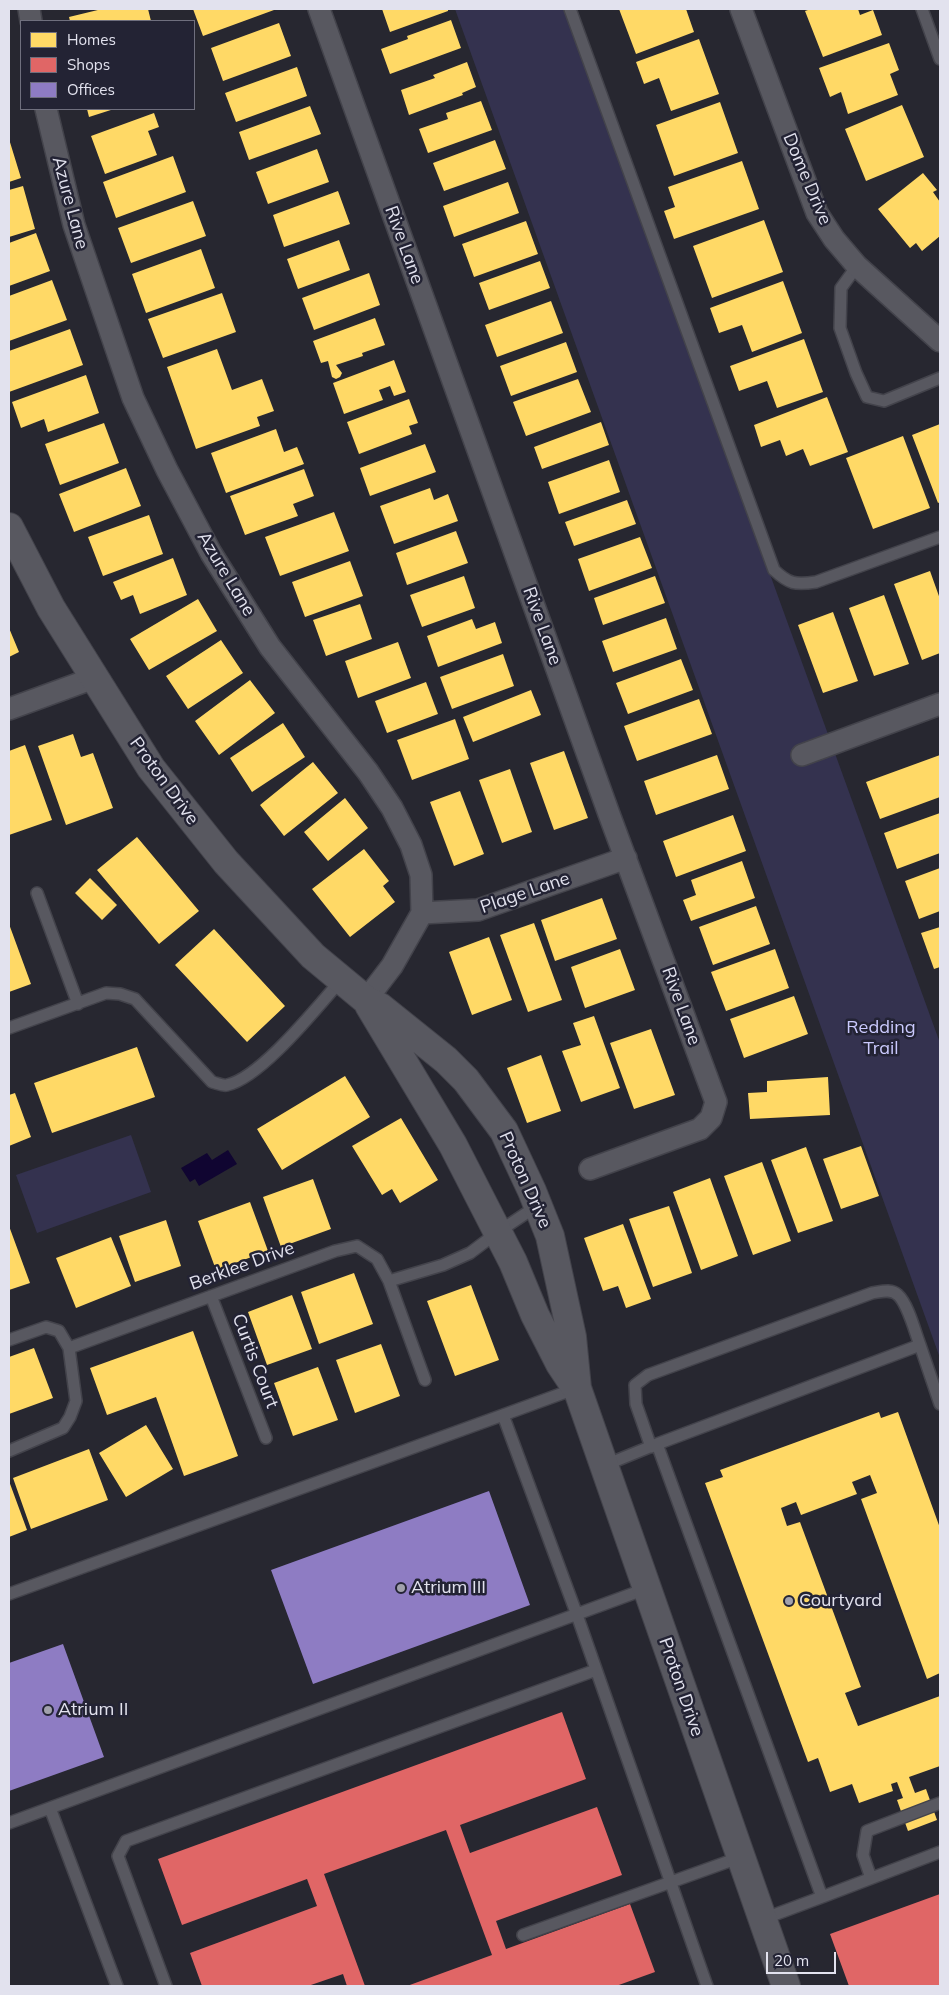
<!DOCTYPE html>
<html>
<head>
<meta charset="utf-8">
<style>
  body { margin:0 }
  #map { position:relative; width:949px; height:1995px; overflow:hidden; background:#272730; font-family:Mulish,sans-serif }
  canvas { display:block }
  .frame { position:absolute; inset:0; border:10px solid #e2e2ee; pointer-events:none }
  .legend { position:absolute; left:20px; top:20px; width:175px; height:90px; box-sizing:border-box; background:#232334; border:1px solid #6f6f7e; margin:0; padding:6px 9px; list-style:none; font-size:15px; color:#e2e2ee }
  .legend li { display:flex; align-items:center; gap:10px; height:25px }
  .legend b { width:25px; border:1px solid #6f6f7e }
  .scale { position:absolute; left:766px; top:1952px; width:70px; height:22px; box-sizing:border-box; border:2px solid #e2e2ee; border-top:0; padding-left:6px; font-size:15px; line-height:18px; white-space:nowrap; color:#e2e2ee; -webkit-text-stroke:4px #232334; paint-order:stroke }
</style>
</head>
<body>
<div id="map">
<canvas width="949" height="1995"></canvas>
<div class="frame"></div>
<ul class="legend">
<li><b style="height:14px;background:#ffd966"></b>Homes</li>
<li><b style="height:14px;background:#e06666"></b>Shops</li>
<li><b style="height:14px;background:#8e7cc3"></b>Offices</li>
</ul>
<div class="scale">20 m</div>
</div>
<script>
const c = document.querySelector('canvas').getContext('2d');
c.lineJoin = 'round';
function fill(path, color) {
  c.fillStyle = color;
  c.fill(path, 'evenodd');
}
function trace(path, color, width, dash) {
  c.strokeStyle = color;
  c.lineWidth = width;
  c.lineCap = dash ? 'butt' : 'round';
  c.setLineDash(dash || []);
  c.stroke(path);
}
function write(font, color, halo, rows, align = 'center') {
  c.font = font + ' Mulish,sans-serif';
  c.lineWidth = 5;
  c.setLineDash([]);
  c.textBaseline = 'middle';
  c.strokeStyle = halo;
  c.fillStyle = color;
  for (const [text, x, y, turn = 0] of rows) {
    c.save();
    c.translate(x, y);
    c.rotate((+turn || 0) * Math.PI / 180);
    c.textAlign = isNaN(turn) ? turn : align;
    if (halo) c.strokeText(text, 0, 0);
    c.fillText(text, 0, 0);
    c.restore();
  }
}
const green = new Path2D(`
  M 455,9 L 565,9 L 940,1043 L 940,1358 Z
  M 131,1135 L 151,1192 L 37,1233 L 16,1175 Z`);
const water = new Path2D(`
  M 228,1150 L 237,1164 L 199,1186 L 195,1179 L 190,1182 L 181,1168 L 207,1153 L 212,1160 Z`);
const homes = new Path2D(`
  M 102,9 L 148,9 L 151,21 L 70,21 L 69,17 Z
  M 193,9 L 273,9 L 274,10 L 203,36 Z
  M 382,9 L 448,9 L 448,11 L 390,32 Z
  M 619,9 L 686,9 L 694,32 L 636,54 Z
  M 811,9 L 858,9 L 860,15 L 873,10 L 882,35 L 823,57 L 805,11 Z
  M 451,20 L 461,48 L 390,74 L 381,49 L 408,39 L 407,36 Z
  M 279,23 L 291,56 L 223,81 L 211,48 Z
  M 699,39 L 719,94 L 671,111 L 659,78 L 644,84 L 636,62 Z
  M 889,43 L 899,70 L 890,74 L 898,95 L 848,114 L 841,92 L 830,97 L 819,68 Z
  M 467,62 L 476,87 L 462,93 L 463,95 L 409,115 L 401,90 L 435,78 L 433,75 Z
  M 297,67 L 307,96 L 236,122 L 225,93 Z
  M 481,101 L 492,130 L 428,153 L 419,129 L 448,119 L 446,113 Z
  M 720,102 L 738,153 L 674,176 L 656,125 Z
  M 902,105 L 924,157 L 866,181 L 845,129 Z
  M 310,106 L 321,134 L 249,160 L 239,132 Z
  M 87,109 L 114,109 L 89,117 Z
  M 154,113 L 159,127 L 148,131 L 157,155 L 105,174 L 91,136 Z
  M 9,139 L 21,178 L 9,182 Z
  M 495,140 L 506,169 L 444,191 L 433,163 Z
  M 317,149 L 329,182 L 268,204 L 256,172 Z
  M 173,156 L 186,192 L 116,218 L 103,182 Z
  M 742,161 L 759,209 L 674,239 L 664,211 L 675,207 L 668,187 Z
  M 923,173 L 937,190 L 933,192 L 940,202 L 940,236 L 922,251 L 916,243 L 910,248 L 878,209 Z
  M 508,182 L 519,213 L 454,237 L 443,206 Z
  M 23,186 L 35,229 L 9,237 L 9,190 Z
  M 338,191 L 350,224 L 284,247 L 273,215 Z
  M 193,201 L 206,236 L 131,263 L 118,228 Z
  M 764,220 L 783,272 L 712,298 L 693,246 Z
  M 526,221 L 538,254 L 474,277 L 462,244 Z
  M 36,233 L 50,271 L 9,286 L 9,243 Z
  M 339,240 L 350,270 L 298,289 L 287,259 Z
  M 201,249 L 215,288 L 146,313 L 132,274 Z
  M 540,261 L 550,288 L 489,310 L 479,283 Z
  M 369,273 L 380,305 L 314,330 L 302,298 Z
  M 52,280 L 67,320 L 9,341 L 9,296 Z
  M 783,281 L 802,333 L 752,352 L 742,325 L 719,333 L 710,308 Z
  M 222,293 L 236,332 L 163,358 L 148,319 Z
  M 551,301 L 563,333 L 497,357 L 485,325 Z
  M 375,318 L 385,345 L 362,353 L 363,356 L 336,365 L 342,373 L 340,377 L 336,379 L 332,377 L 328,361 L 321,363 L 313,341 Z
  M 70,329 L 83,365 L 9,392 L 9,351 Z
  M 804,339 L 823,392 L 777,408 L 767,381 L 739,391 L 730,366 Z
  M 566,342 L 577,372 L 511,396 L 500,366 Z
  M 217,349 L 232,390 L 262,379 L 274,411 L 257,417 L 260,426 L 196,449 L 167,367 Z
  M 394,360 L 406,392 L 394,396 L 390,386 L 379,390 L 383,400 L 344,414 L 333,383 Z
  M 86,375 L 99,413 L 48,432 L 44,419 L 21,428 L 12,402 Z
  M 578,379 L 591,412 L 526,436 L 513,402 Z
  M 827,397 L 848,452 L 810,466 L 803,449 L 786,456 L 780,440 L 761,447 L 754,425 Z
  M 409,399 L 418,423 L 409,426 L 412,434 L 359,454 L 347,422 Z
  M 601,422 L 609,445 L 542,469 L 534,447 Z
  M 104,423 L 119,463 L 60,485 L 45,444 Z
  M 940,424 L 940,502 L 938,503 L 912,435 Z
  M 276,429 L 284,452 L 297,447 L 304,464 L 226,493 L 211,453 Z
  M 903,436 L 930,508 L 873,529 L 846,458 Z
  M 425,444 L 436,472 L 370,496 L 360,468 Z
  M 609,460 L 620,492 L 559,514 L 548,482 Z
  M 126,468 L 141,506 L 74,532 L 59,494 Z
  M 304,469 L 314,496 L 293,504 L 298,516 L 245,535 L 230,496 Z
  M 430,488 L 434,500 L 448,494 L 458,521 L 394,544 L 380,506 Z
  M 627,500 L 636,524 L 574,546 L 565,522 Z
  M 334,512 L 349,551 L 280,576 L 265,537 Z
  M 149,515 L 163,554 L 103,576 L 88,537 Z
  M 456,531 L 468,563 L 407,585 L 396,553 Z
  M 640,537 L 652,568 L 589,591 L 578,559 Z
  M 173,558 L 187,595 L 140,614 L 133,595 L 121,600 L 113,582 Z
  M 350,561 L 363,596 L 305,617 L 292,582 Z
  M 930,571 L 940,599 L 940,653 L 922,660 L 894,584 Z
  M 464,576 L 475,608 L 422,627 L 410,595 Z
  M 655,576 L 665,603 L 603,625 L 594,598 Z
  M 884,595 L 909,664 L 874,676 L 849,608 Z
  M 198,599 L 217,631 L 149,670 L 130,639 Z
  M 360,604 L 372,639 L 326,656 L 313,620 Z
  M 833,612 L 858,681 L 823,693 L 798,625 Z
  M 666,618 L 677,649 L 613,672 L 602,641 Z
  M 472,619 L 476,629 L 495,622 L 502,643 L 438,667 L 427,636 Z
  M 9,628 L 19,652 L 9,657 Z
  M 221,640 L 243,673 L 188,709 L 166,676 Z
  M 398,642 L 411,678 L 358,698 L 345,661 Z
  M 503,654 L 514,686 L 452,709 L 440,677 Z
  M 681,659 L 693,690 L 628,714 L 616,683 Z
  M 250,680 L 275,713 L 219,755 L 195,721 Z
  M 426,682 L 438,714 L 387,733 L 375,701 Z
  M 531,690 L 541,715 L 473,742 L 463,717 Z
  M 699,699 L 712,734 L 637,761 L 624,726 Z
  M 455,719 L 469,759 L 412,780 L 397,740 Z
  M 283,723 L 305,757 L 252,792 L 230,758 Z
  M 73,734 L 81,757 L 93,753 L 113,808 L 66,825 L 38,746 Z
  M 25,745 L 52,820 L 9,835 L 9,751 Z
  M 564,751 L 588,818 L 554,830 L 530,763 Z
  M 717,755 L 729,789 L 656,815 L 644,781 Z
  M 940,755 L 940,797 L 880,819 L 866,782 Z
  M 313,762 L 338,793 L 284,836 L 260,805 Z
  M 510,769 L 532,832 L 502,843 L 479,780 Z
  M 460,791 L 484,854 L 454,866 L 430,802 Z
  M 345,798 L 368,828 L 328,861 L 304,832 Z
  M 940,813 L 940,853 L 897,869 L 884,833 Z
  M 733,815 L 746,851 L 676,877 L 663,841 Z
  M 137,837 L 199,911 L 159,944 L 97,870 Z
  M 364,849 L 389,881 L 383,886 L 395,902 L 350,937 L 312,889 Z
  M 742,861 L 755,898 L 691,921 L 683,900 L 696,895 L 691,880 Z
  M 940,868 L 940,911 L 919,919 L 905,881 Z
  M 90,878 L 117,905 L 102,920 L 75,893 Z
  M 602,898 L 617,939 L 555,961 L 541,920 Z
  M 756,906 L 770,944 L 713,965 L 699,927 Z
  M 534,923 L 562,1000 L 528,1012 L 500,935 Z
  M 9,924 L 31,984 L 9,992 Z
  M 940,927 L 940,967 L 934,969 L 921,933 Z
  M 214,929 L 285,1006 L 247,1042 L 175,965 Z
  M 489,937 L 512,1000 L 472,1015 L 449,952 Z
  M 620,949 L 635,990 L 585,1008 L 571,967 Z
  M 775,949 L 789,988 L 726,1011 L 711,972 Z
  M 794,996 L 808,1034 L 744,1058 L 730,1019 Z
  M 594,1016 L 620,1088 L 581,1102 L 562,1051 L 581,1045 L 573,1023 Z
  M 651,1029 L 675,1095 L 634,1109 L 610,1043 Z
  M 137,1047 L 155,1097 L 52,1133 L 34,1083 Z
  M 541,1055 L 561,1111 L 527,1123 L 507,1068 Z
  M 345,1076 L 370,1117 L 282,1170 L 257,1129 Z
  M 828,1077 L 830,1115 L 750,1119 L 748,1093 L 767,1092 L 767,1081 Z
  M 15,1093 L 31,1137 L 9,1146 L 9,1095 Z
  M 401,1118 L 438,1180 L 400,1203 L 392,1189 L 382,1195 L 352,1146 Z
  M 861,1146 L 879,1196 L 841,1209 L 823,1159 Z
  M 806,1147 L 833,1221 L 798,1233 L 771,1160 Z
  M 762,1162 L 791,1241 L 753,1255 L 724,1176 Z
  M 710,1178 L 738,1256 L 701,1270 L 673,1192 Z
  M 313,1179 L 331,1229 L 281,1247 L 263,1197 Z
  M 250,1202 L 268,1251 L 216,1270 L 198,1221 Z
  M 669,1206 L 692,1273 L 653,1287 L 629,1219 Z
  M 166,1220 L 181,1266 L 135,1282 L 119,1236 Z
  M 623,1224 L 651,1299 L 626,1308 L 618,1286 L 603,1291 L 584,1238 Z
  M 9,1226 L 30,1283 L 9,1290 Z
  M 111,1237 L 131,1286 L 76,1308 L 56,1258 Z
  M 354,1273 L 373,1324 L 319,1344 L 301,1292 Z
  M 471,1285 L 499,1360 L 455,1376 L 427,1301 Z
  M 292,1295 L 312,1349 L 267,1365 L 248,1312 Z
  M 193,1331 L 238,1456 L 184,1476 L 156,1397 L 107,1415 L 90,1368 Z
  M 381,1344 L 400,1396 L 355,1413 L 336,1360 Z
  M 34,1348 L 53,1398 L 9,1414 L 9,1357 Z
  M 318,1367 L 338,1420 L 293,1436 L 274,1383 Z
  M 879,1412 L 881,1418 L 898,1412 L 940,1528 L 940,1673 L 927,1679 L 861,1499 L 877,1493 L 870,1475 L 852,1482 L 857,1494 L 801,1515 L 796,1502 L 781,1508 L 787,1526 L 800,1522 L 861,1687 L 845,1693 L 858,1726 L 940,1696 L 940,1766 L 909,1777 L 915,1793 L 926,1789 L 937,1820 L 908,1831 L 897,1800 L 903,1798 L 897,1782 L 891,1784 L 893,1791 L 859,1803 L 852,1784 L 830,1792 L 818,1758 L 808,1762 L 705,1483 L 723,1477 L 720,1470 Z
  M 146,1425 L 173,1469 L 126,1497 L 99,1453 Z
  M 89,1449 L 108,1500 L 31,1529 L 13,1478 Z
  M 9,1481 L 27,1530 L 9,1537 Z`);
const shops = new Path2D(`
  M 562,1712 L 586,1779 L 460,1825 L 470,1853 L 597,1807 L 622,1875 L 496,1921 L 506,1949 L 630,1904 L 655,1972 L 616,1986 L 407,1986 L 492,1955 L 446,1830 L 324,1874 L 365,1986 L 347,1986 L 343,1974 L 308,1986 L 202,1986 L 190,1953 L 317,1906 L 307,1879 L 182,1925 L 158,1859 Z
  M 940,1894 L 940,1986 L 849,1986 L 830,1934 Z`);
const offices = new Path2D(`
  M 489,1491 L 530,1605 L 313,1684 L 271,1570 Z
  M 63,1644 L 104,1757 L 9,1791 L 9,1663 Z`);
const service = new Path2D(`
  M 570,9 L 774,570 C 789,584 795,585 816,582 L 940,537
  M 922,9 L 940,59
  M 857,266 L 841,288 L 840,328 L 856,373 L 867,397 L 884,401 L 940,378
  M 37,893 L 78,1004
  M 9,1028 L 106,993 L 120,994 L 135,999 L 212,1082 C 217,1083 222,1086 227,1085 C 261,1078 318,1006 342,979
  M 389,1281 L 443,1265 L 470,1253 L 498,1232 L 537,1206
  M 211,1296 L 266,1438
  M 9,1340 L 46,1327 L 59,1331 L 69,1348 L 76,1401 L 70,1417 L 63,1428 L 9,1451
  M 69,1348 L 335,1251 L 357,1246 L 377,1259 L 389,1281 L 425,1380
  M 503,1415 L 577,1388
  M 651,1447 L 636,1404 L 635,1385 L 648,1375 L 872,1293 C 880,1292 891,1288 898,1295 C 908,1304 915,1332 920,1345
  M 603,1466 L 657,1444
  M 9,1594 L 503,1415 L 577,1615 L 707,1986
  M 50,1808 L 117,1986
  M 9,1823 L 648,1588
  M 871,1878 L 863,1855 L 867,1831 L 940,1803
  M 822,1897 L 940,1852
  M 763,1919 L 822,1897 L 657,1444 L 920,1345 L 940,1404
  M 523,1935 L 741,1857
  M 166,1986 L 118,1856 L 126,1841 L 596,1670`);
const minor = new Path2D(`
  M 29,9 L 31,21
  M 319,9 L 609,814 L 716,1102 L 711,1118 L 700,1129 L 590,1169
  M 741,9 L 817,213 L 834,239 L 857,266 L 940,341
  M 46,109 L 74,225 L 133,398 L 167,470 L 211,553 L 270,647 L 368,772 L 392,808 L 411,845 L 421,875 L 422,913 L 392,966 L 366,1000
  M 9,709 L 94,678
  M 802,755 L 940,704
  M 422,913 L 478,910 L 626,858`);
const tertiary = new Path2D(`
  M 9,527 L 51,608 L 151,768 L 226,862 L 313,956 L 366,1000 L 380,1007 L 446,1060 L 466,1080 L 504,1131 L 532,1191 L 550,1236 L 572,1337 L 577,1388 L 786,1986
  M 369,1005 L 453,1145 L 513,1262 L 535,1315 L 560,1364 L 574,1385`);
const markers = [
  [401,1588,5,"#a1a1ac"],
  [789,1601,5,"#a1a1ac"],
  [48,1710,5,"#a1a1ac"]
];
const streetNames = [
  ["Dome Drive",807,179,67],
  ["Azure Lane",70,203,75],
  ["Rive Lane",404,245,70],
  ["Azure Lane",226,574,59],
  ["Rive Lane",542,626,70],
  ["Proton Drive",164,781,54],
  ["Plage Lane",525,893,-19],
  ["Rive Lane",681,1006,70],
  ["Proton Drive",525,1180,66],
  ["Berklee Drive",242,1266,-20],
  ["Curtis Court",255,1361,69],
  ["Proton Drive",681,1687,71]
];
const parkNames = [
  ["Redding",881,1028],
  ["Trail",881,1049]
];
const poiNames = [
  ["Atrium III",411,1588],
  ["Courtyard",799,1601],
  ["Atrium II",58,1710]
];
fill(green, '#34324f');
fill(water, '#100531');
fill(homes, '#ffd966');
fill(shops, '#e06666');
fill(offices, '#8e7cc3');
trace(service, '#43434b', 14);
trace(minor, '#43434b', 24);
trace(tertiary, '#43434b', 30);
trace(service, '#585860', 11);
trace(minor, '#585860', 21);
trace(tertiary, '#585860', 28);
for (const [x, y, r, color] of markers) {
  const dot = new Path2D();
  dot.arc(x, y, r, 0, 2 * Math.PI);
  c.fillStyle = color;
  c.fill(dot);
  trace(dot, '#232334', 2);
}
write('18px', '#e2e2ee', '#232334', streetNames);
write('18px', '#cac9fd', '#232334', parkNames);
write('18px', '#e2e2ee', '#232334', poiNames, 'left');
</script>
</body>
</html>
